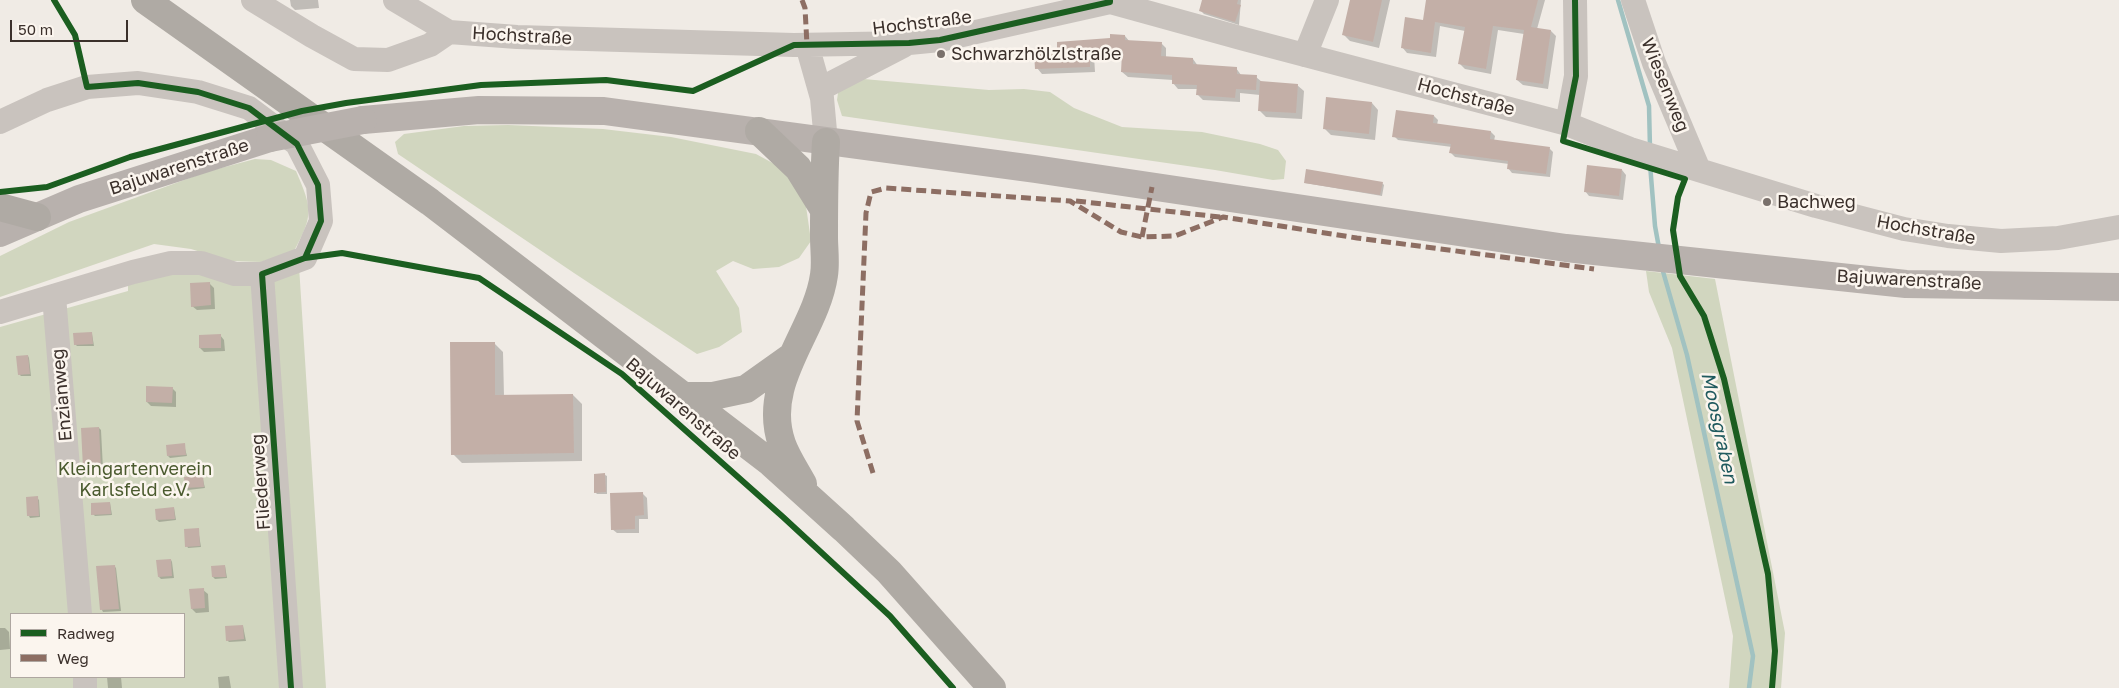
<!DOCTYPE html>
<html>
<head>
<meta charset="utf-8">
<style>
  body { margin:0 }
  #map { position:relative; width:2119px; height:688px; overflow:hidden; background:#f0ebe5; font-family:"Golos Text",sans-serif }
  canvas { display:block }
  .legend { position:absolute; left:10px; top:613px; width:175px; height:65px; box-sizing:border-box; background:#fbf5ee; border:1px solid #aea6a0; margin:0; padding:6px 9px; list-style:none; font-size:15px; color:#3b302b }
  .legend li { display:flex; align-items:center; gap:10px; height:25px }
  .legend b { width:25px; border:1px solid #aea6a0 }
  .scale { position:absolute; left:10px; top:20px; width:118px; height:22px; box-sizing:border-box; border:2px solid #3b302b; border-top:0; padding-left:6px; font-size:15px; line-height:18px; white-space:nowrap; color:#3b302b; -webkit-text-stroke:4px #fbf5ee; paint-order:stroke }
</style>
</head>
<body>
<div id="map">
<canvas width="2119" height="688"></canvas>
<ul class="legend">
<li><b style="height:6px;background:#1b5e20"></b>Radweg</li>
<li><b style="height:6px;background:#8d6e63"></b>Weg</li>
</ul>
<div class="scale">50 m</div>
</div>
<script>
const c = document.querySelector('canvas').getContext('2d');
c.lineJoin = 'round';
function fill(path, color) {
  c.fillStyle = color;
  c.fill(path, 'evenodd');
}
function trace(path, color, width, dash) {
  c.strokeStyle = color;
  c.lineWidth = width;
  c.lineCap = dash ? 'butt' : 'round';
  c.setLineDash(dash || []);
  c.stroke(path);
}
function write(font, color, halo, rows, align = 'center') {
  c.font = font + ' "Golos Text",sans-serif';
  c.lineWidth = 5;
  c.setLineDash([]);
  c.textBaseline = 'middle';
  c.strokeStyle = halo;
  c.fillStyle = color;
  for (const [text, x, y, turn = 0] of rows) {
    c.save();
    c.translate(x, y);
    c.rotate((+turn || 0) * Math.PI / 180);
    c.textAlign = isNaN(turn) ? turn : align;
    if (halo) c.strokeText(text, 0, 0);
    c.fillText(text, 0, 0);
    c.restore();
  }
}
const green = new Path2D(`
  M 852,78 L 989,90 L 1024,89 L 1050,92 L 1074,108 L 1122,127 L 1202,132 L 1260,144 L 1278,150 L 1286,161 L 1284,179 L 1273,180 L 1215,170 L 842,116 L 837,100 L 839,86 Z
  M 508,125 L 603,129 L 671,137 L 756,154 L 791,173 L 805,199 L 811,241 L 799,258 L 779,267 L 753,269 L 733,261 L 716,271 L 739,308 L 742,332 L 719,347 L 697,354 L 574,273 L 398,154 L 395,142 L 404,134 L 464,126 Z
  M 255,159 L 271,160 L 296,171 C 312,209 314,214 294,251 L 261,262 L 230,261 L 191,249 L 154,244 L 0,297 L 0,256 L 69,222 L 206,172 Z
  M 299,266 L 326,688 L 297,688 L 268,276 Z
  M 172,267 L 253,279 L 286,688 L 0,688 L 0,327 L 128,291 L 128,277 ZM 11,614 L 184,614 L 184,677 L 11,677 Z
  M 1646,271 L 1715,279 L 1785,633 L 1781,688 L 1729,688 L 1733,636 L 1672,348 L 1649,292 Z`);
const shadow = new Path2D(`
  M 290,0 L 318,0 L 319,8 L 295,10 L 291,6 Z
  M 1203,0 L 1241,0 L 1239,25 L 1204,14 L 1201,11 Z
  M 1352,0 L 1390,0 L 1379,48 L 1350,41 L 1344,35 Z
  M 1428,0 L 1545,0 L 1537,29 L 1551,31 L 1556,36 L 1548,89 L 1523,85 L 1517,80 L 1524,34 L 1498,30 L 1491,74 L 1465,69 L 1460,64 L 1465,31 L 1440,26 L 1436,57 L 1407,53 L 1402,47 L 1424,21 Z
  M 1125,36 L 1130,42 L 1161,43 L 1166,48 L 1166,58 L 1193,59 L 1198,66 L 1236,68 L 1241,75 L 1256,77 L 1262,82 L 1297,85 L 1304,91 L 1302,119 L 1266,117 L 1259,110 L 1260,95 L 1240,93 L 1240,102 L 1203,100 L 1198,95 L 1198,89 L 1178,89 L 1173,83 L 1173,80 L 1128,77 L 1122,72 L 1123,58 L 1094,56 L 1095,72 L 1042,74 L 1037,68 L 1058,51 Z
  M 1372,103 L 1378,110 L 1375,140 L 1331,135 L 1324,128 Z
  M 1434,116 L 1438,120 L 1437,125 L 1491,132 L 1495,136 L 1494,141 L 1549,148 L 1553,152 L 1550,177 L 1512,173 L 1508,168 L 1509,164 L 1455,157 L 1451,153 L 1452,147 L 1398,140 L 1394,136 Z
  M 1622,170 L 1626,175 L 1623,200 L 1589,196 L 1585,191 Z
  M 1305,183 L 1382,183 L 1384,185 L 1382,196 Z
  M 209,283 L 214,288 L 215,309 L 197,310 L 192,306 Z
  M 92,334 L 94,346 L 77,346 L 75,344 Z
  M 220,335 L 224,340 L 225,351 L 204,352 L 200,348 Z
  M 494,343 L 503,352 L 504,397 L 573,395 L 582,404 L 582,461 L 462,463 L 453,454 Z
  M 28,356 L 29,358 L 31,376 L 21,376 L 19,374 Z
  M 172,388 L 176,392 L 176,407 L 151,406 L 147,402 Z
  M 99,428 L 101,430 L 103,469 L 86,470 L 84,468 L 82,429 Z
  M 184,445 L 187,456 L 170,458 L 168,456 Z
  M 605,475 L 607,476 L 607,494 L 597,494 L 595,492 Z
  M 202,476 L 205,488 L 188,490 L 186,488 Z
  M 643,494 L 647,498 L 648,519 L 639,519 L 639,533 L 617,533 L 612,529 Z
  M 37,498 L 39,500 L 40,517 L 30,518 L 29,516 Z
  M 110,503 L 112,515 L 95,516 L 93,514 Z
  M 174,508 L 176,520 L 159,522 L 157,520 Z
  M 198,529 L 201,547 L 188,548 L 187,546 Z
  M 171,560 L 172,562 L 174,578 L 161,579 L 159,577 Z
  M 114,566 L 116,568 L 121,611 L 103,612 L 102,610 Z
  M 225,566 L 227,578 L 215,579 L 213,577 Z
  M 203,590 L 208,594 L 209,612 L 196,613 L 192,609 Z
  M 243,626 L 246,641 L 229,642 L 227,640 Z
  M 0,628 L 5,628 L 9,632 L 10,649 L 0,650 Z
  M 229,676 L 231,688 L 219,688 L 218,677 Z
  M 107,677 L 121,677 L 122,688 L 108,688 Z`);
const stream = new Path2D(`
  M 1618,0 L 1649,106 L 1650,148
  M 1650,164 L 1655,226 L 1659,248
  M 1662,268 L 1687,355 L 1753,656 L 1749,688`);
const building = new Path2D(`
  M 1202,0 L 1238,0 L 1237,4 L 1241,5 L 1235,22 L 1199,11 Z
  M 1350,0 L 1382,0 L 1373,42 L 1342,35 Z
  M 1426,0 L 1538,0 L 1531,27 L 1551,30 L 1543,84 L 1516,80 L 1524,30 L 1493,26 L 1486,69 L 1458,64 L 1465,27 L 1435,22 L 1431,53 L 1401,48 L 1405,17 L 1423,20 Z
  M 1110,34 L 1125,35 L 1125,40 L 1162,42 L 1161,56 L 1193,58 L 1193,64 L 1237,67 L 1237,74 L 1257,75 L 1256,90 L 1236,89 L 1235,98 L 1196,95 L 1197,85 L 1172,84 L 1172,75 L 1121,72 L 1122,53 L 1090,52 L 1090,67 L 1035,69 L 1034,52 L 1057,50 L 1057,42 L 1110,38 Z
  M 1260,81 L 1298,84 L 1296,113 L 1258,111 Z
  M 1326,97 L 1372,102 L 1369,134 L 1323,129 Z
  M 1396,110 L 1434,115 L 1433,123 L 1491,131 L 1490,139 L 1550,147 L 1546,174 L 1507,169 L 1508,161 L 1449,153 L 1451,144 L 1392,137 Z
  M 1587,165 L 1622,169 L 1619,196 L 1584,192 Z
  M 1306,169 L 1383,182 L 1380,195 L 1304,183 Z
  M 210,282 L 211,305 L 191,307 L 190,283 Z
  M 92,332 L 93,344 L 74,345 L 73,333 Z
  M 221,334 L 221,348 L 199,348 L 199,335 Z
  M 450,342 L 495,342 L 495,395 L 573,394 L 574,453 L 451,455 Z
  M 28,355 L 30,374 L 18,375 L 16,356 Z
  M 146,386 L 173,387 L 172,403 L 146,402 Z
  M 99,427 L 101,467 L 83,468 L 81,428 Z
  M 185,443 L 186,455 L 167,456 L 166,445 Z
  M 605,473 L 606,492 L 594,493 L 594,474 Z
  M 203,475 L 204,487 L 185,488 L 184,477 Z
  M 643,492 L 644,515 L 635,516 L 635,529 L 611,530 L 610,493 Z
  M 38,496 L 39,516 L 27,516 L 26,497 Z
  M 110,502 L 111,514 L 91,515 L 91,503 Z
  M 174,507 L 175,519 L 156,520 L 155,509 Z
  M 199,528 L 200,546 L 185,547 L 184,529 Z
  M 171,559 L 172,576 L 158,577 L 156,560 Z
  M 115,565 L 119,609 L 100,610 L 96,566 Z
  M 225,565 L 226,577 L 212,577 L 211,566 Z
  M 204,588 L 205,608 L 191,609 L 189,589 Z
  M 243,625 L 244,639 L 226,641 L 225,626 Z`);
const minor = new Path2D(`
  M 253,0 L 312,36 L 354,59 L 388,60 L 430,45 L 449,32
  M 395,0 L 449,32 L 517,37 L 794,45 L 909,43 L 940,40 L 1110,2 L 1244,39 L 1567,124 L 1630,149 L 1816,206 L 1904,229 L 1948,236 L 2001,241 L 2058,238 L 2119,227
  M 1633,0 L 1654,63 L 1699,170
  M 807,45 L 822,98 L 826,142
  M 1305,55 L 1327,0
  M 820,89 L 903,46
  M 0,122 L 47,100 L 87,87 L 138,83 L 198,92 L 249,108 L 297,144 L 318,185 L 321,221 L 305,258 L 262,274 L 235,274 L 201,263 L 171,263 L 133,272 L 0,312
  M 1567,124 L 1576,76 L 1575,0
  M 262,274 L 291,688
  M 54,296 L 80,614
  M 85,677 L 85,688`);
const major = new Path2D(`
  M 363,120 L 479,110 L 604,111 L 1035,169 L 1566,248 L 1906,284 L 2119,287
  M 0,233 L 79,199 L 270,138`);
const highway = new Path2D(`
  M 145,0 L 430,202 L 771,463 L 844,529 L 889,572 L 992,688
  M 759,131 L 798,168 L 824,210
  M 0,207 L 37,217
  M 684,396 L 713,396 L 746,389 L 791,357
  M 803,484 C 796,471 787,458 782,444 C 760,382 816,332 824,275 C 826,263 824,249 824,237 C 824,205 824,173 826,142`);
const majorBridge = new Path2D(`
  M 270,138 L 363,120`);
const quiet = new Path2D(`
  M 802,0 L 805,8 L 807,45
  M 1076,201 L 1220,217
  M 1142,237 L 1152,187
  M 873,473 L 857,421 L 866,213 L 871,192 L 886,188 L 1070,201 L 1121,232 L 1142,237 L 1175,236 L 1223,217 L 1357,238 L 1594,269`);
const cycleway = new Path2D(`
  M 54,0 L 75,35 L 87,87 L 138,83 L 198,92 L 249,108 L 297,144 L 318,185 L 321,221 L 305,258
  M 1575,0 L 1576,76 L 1563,141 L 1685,179 L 1678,197 L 1673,230 L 1680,276 L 1704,316 L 1724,379 L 1768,574 L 1775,651 L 1772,688
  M 0,192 L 47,187 L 130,157 L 302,111 L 346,103 L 481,85 L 606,80 L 693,91 L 794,45 L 909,43 L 940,40 L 1110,2 L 1110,0
  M 291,688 L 262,274 L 305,258 L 342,253 L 479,278 L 622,374 L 783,517 L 890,616 L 953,688`);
const markers = [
  [941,54,5,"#7a716c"],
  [1767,202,5,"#7a716c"]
];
const streetNames = [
  ["Hochstraße",922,23,-7],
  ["Hochstraße",522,36,3],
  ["Wiesenweg",1665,85,68],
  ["Hochstraße",1466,97,15],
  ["Bajuwarenstraße",179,167,-18],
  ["Hochstraße",1926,230,10],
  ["Bajuwarenstraße",1909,280,3],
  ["Enzianweg",62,395,-95],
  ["Bajuwarenstraße",683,409,41],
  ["Fliederweg",261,482,-94]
];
const poiNames = [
  ["Schwarzhölzlstraße",951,54],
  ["Bachweg",1777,202]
];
const parkNames = [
  ["Kleingartenverein",135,469],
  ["Karlsfeld e.V.",135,490]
];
const waterNames = [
  ["Moosgraben",1719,428,78]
];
fill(green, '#d1d6bf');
fill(shadow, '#0003');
trace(stream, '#a1c2c1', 4.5);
fill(building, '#c3afa7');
trace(minor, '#c9c3be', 24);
trace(major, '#b8b1ad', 28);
trace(highway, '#afaaa4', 28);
trace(majorBridge, '#b8b1ad', 28);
trace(quiet, '#8d6e63', 5, [10, 5]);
trace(cycleway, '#1b5e20', 6);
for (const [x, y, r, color] of markers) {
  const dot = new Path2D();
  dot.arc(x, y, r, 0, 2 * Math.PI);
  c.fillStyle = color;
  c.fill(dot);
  trace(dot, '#fbf5ee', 2);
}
write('18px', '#3b302b', '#fbf5ee', streetNames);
write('18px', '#3b302b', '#fbf5ee', poiNames, 'left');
write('18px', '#4a5a2e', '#fbf5ee', parkNames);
write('italic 19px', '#1f5a5e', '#fbf5ee', waterNames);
</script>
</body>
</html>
